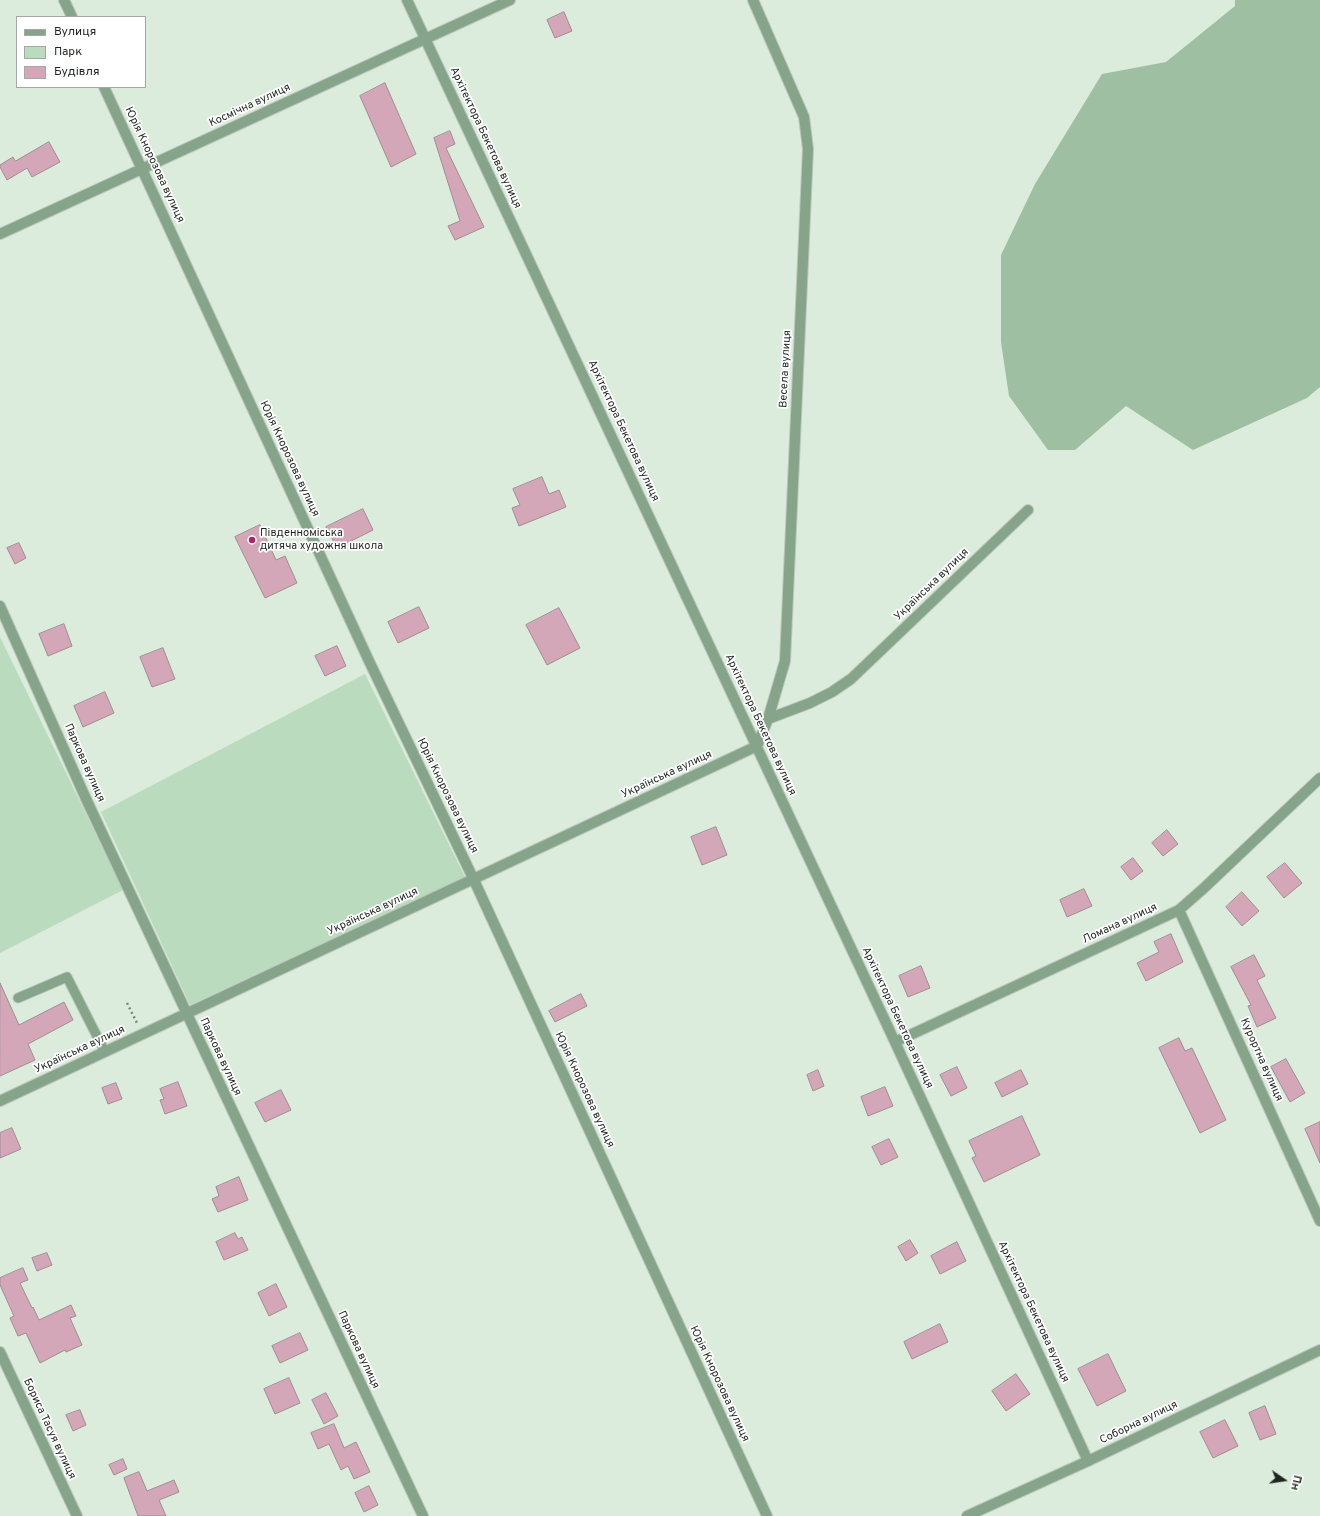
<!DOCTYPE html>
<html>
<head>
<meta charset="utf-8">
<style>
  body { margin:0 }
  #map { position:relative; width:1320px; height:1516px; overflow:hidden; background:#dbebdc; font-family:Overpass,sans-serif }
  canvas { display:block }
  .legend { position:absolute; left:16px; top:16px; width:130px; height:72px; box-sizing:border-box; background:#fff; border:1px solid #a5a8a6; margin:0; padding:5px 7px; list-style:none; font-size:12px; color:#1f2520 }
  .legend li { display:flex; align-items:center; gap:8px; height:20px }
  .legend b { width:20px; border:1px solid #a5a8a6 }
  .north { position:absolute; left:1264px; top:1460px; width:40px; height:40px; -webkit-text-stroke:3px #fff; paint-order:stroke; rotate:103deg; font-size:11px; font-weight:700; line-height:16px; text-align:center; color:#1f2520 }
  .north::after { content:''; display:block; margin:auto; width:14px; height:18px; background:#1f2520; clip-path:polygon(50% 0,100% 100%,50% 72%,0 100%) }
</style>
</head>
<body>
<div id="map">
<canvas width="1320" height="1516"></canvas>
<ul class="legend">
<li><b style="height:5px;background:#86a489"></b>Вулиця</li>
<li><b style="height:11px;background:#badbbd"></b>Парк</li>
<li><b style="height:11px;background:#d3a7b7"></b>Будівля</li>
</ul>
<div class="north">Пн</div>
</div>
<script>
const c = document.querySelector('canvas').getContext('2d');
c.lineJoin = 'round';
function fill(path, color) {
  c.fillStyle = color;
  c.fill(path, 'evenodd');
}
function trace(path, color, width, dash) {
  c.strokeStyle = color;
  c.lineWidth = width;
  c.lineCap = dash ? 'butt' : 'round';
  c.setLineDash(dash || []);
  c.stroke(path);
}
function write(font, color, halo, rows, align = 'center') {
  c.font = font + ' Overpass,sans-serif';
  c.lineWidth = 3.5;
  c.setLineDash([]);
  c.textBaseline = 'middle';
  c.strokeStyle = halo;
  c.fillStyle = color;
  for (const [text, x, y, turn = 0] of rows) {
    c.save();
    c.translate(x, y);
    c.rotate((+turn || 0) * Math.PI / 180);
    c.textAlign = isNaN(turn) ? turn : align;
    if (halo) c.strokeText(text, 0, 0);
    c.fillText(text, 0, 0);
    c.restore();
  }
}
const green = new Path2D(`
  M 0,637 L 123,890 L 0,953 Z
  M 365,674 L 465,877 L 190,1005 L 101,812 Z`);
const forest = new Path2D(`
  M 1235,0 L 1320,0 L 1320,387 L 1307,398 L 1193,450 L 1126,406 L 1075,450 L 1048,450 L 1009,396 L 1001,342 L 1001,255 L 1035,184 L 1102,74 L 1166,62 L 1235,6 Z`);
const building = new Path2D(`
  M 564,12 L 572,31 L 555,38 L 547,20 Z
  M 385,83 L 416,154 L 391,167 L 360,96 Z
  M 450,131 L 455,144 L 446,148 L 484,227 L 455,240 L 448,226 L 460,221 L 434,138 Z
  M 49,142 L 60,162 L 32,177 L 27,168 L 7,180 L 0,167 L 0,165 L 13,157 L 15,161 Z
  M 542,477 L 549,494 L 559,490 L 566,507 L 519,526 L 512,508 L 520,505 L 513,489 Z
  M 363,509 L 373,530 L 337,548 L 326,527 Z
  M 260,525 L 276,560 L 285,556 L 297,583 L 265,598 L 235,537 Z
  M 19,543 L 26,558 L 15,564 L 7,548 Z
  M 419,607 L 429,628 L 398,643 L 388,622 Z
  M 559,608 L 580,648 L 547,665 L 526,625 Z
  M 64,624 L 72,646 L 48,656 L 39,634 Z
  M 337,646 L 346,666 L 325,676 L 315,656 Z
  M 163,648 L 175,679 L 152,687 L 140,657 Z
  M 105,692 L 114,713 L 83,727 L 74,706 Z
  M 716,827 L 727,855 L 702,865 L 691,837 Z
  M 1167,830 L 1178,844 L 1163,856 L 1152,843 Z
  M 1133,858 L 1143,871 L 1131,880 L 1121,867 Z
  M 1285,863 L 1302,883 L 1284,898 L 1267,877 Z
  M 1084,889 L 1092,906 L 1067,917 L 1060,900 Z
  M 1242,892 L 1259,911 L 1242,926 L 1226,907 Z
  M 1171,934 L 1183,962 L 1146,981 L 1137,963 L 1159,952 L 1154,942 Z
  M 1254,955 L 1265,976 L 1257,980 L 1276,1018 L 1257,1027 L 1248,1006 L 1251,1005 L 1231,967 Z
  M 921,966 L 930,988 L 908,997 L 899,976 Z
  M 0,983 L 19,1025 L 64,1002 L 73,1020 L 28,1044 L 35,1060 L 0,1076 Z
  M 581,994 L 587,1006 L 555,1022 L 549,1011 Z
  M 1179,1038 L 1185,1051 L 1192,1048 L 1226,1120 L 1200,1133 L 1159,1048 Z
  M 1286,1059 L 1305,1093 L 1290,1102 L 1271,1067 Z
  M 957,1067 L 967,1088 L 951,1096 L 940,1075 Z
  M 818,1070 L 824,1086 L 813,1091 L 807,1075 Z
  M 1021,1070 L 1028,1084 L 1002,1097 L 995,1083 Z
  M 178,1082 L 187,1106 L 165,1114 L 160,1100 L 164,1099 L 160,1089 Z
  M 116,1083 L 122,1099 L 108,1104 L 102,1088 Z
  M 885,1087 L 893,1106 L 868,1116 L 861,1097 Z
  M 281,1090 L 291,1110 L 265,1122 L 255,1103 Z
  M 1022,1116 L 1040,1155 L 984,1182 L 972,1158 L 976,1156 L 969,1141 Z
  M 1320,1122 L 1320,1163 L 1305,1129 Z
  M 12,1128 L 21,1149 L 0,1158 L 0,1133 Z
  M 889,1139 L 898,1157 L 881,1165 L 872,1147 Z
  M 239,1177 L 248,1200 L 218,1212 L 212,1199 L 219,1196 L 216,1187 Z
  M 235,1233 L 238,1239 L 242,1237 L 248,1250 L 224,1260 L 216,1242 Z
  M 910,1240 L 918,1253 L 906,1261 L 898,1247 Z
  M 957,1242 L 966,1261 L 940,1274 L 931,1256 Z
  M 47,1253 L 52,1265 L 37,1271 L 32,1258 Z
  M 23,1268 L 28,1280 L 20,1283 L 32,1308 L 33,1307 L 39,1320 L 71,1305 L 76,1316 L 70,1318 L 82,1345 L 66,1352 L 65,1350 L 40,1363 L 26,1333 L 18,1336 L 10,1318 L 14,1316 L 0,1285 L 0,1278 Z
  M 276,1284 L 287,1307 L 269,1316 L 258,1293 Z
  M 940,1324 L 948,1342 L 912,1359 L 904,1342 Z
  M 300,1333 L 308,1350 L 280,1363 L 272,1346 Z
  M 1108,1354 L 1126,1391 L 1097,1406 L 1078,1369 Z
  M 1016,1374 L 1030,1394 L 1006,1411 L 992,1391 Z
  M 289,1378 L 300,1403 L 275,1414 L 264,1389 Z
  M 326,1393 L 338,1416 L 324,1424 L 312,1400 Z
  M 1265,1406 L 1276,1434 L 1260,1440 L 1249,1413 Z
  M 80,1410 L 86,1425 L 73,1431 L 66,1415 Z
  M 1225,1420 L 1238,1446 L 1213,1458 L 1200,1432 Z
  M 334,1424 L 344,1448 L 356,1442 L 370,1472 L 354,1479 L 348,1466 L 341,1470 L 329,1444 L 318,1449 L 311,1433 Z
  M 123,1459 L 127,1469 L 114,1475 L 109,1465 Z
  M 139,1472 L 147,1491 L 174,1480 L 179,1492 L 159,1500 L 166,1516 L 138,1516 L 124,1478 Z
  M 369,1486 L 378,1505 L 364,1512 L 355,1493 Z`);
const path = new Path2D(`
  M 127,1003 L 137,1023`);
const service = new Path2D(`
  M 18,998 L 67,977 L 105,1052`);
const minor = new Path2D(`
  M 64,0 L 72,17
  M 407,0 L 895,1042 L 1088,1461
  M 104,87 L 369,661 L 473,878 L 767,1516
  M 0,234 L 510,0
  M 0,606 L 87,801 L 423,1516
  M 768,719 L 810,703 L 832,692 L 851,679 L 1028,510
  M 1179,910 L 1320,1221
  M 895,1042 L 1179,910 L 1204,888 L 1320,778
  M 0,1101 L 757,746 L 768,719 L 785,661 L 808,149 L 804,117 L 753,0`);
const tertiary = new Path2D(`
  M 0,1352 L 77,1516
  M 967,1516 L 1088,1461 L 1320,1350`);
const markers = [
  [252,540,4,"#ac256b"]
];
const streetNames = [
  ["Космічна вулиця",250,106,-25],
  ["Архітектора Бекетова вулиця",485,138,65],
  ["Юрія Кнорозова вулиця",154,165,65],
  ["Весела вулиця",786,369,-87],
  ["Архітектора Бекетова вулиця",623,431,65],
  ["Юрія Кнорозова вулиця",289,459,65],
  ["Українська вулиця",932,585,-44],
  ["Архітектора Бекетова вулиця",760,725,65],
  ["Паркова вулиця",84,763,66],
  ["Українська вулиця",667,775,-25],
  ["Юрія Кнорозова вулиця",447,796,64],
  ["Українська вулиця",373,912,-25],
  ["Ломана вулиця",1120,924,-25],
  ["Архітектора Бекетова вулиця",897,1018,65],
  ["Українська вулиця",80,1050,-25],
  ["Паркова вулиця",220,1057,65],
  ["Курортна вулиця",1261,1060,66],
  ["Юрія Кнорозова вулиця",584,1090,65],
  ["Архітектора Бекетова вулиця",1033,1312,65],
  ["Паркова вулиця",358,1350,65],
  ["Юрія Кнорозова вулиця",719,1384,65],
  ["Соборна вулиця",1139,1423,-26],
  ["Бориса Тасуя вулиця",49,1429,65]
];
const poiNames = [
  ["Південноміська",260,534],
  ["дитяча художня школа",260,547]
];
fill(green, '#badbbd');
fill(forest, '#9ebfa2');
fill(building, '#d3a7b7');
trace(building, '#a08c93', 1);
trace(service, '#b9c7ba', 11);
trace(minor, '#b9c7ba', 12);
trace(tertiary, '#b9c7ba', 12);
trace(path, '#7b857c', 2.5, [2, 3]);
trace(service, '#86a489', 9);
trace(minor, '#86a489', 10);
trace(tertiary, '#86a489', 10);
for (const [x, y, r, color] of markers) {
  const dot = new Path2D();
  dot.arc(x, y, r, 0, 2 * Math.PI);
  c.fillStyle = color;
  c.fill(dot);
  trace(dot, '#fff', 1.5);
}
write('11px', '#1f2520', '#fff', streetNames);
write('11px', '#1f2520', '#fff', poiNames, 'left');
</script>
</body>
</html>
